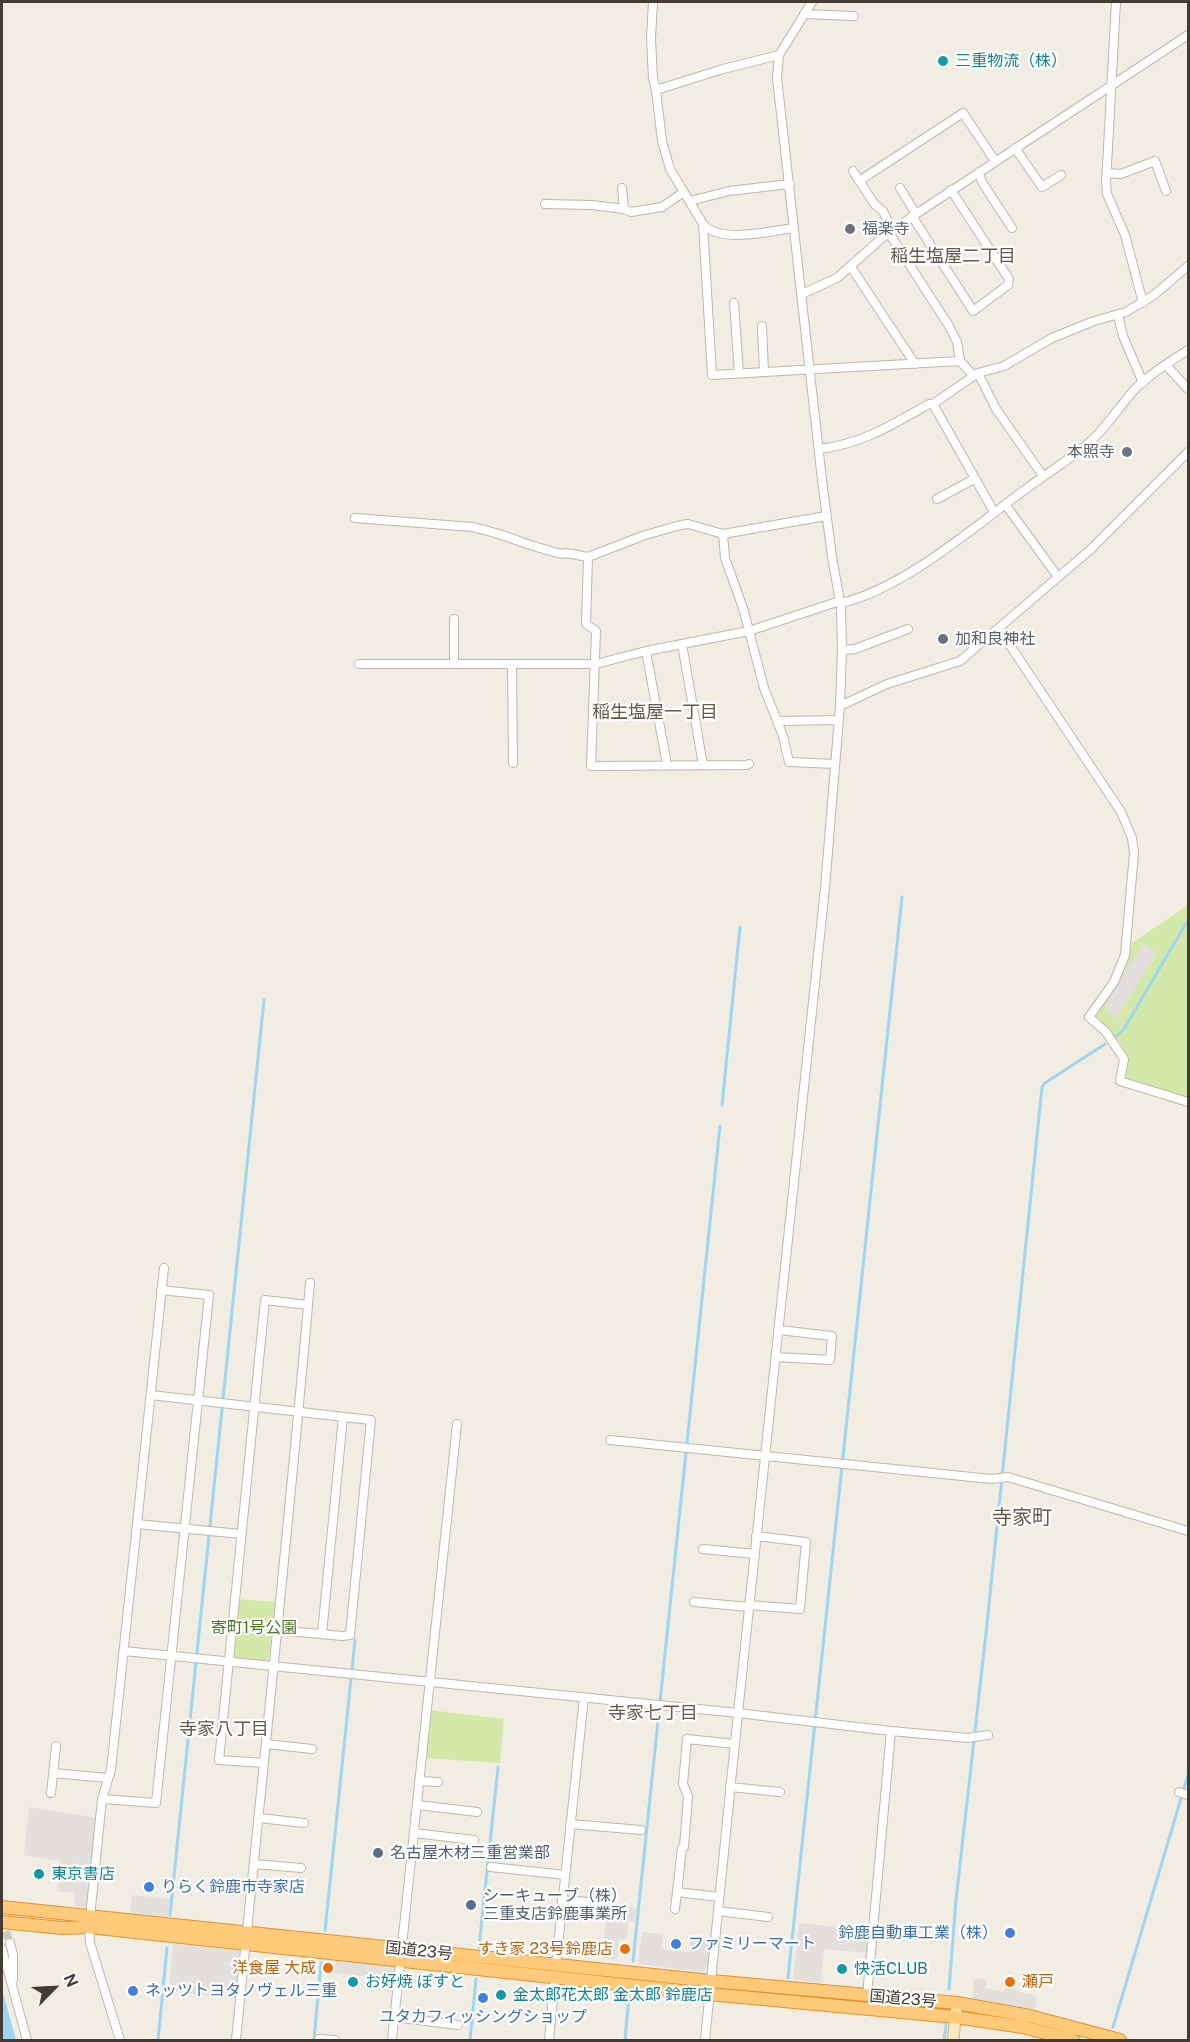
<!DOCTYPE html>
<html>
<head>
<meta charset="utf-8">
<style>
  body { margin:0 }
  #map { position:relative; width:1190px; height:2042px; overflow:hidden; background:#f2ede3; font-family:"Public Sans",sans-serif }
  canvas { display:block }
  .frame { position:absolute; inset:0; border:3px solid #443c33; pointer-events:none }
  .north { position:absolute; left:24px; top:1958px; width:60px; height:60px; -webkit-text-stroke:4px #fff; paint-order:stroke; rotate:66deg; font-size:16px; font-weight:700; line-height:24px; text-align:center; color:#443c33 }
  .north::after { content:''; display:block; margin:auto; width:21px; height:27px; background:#443c33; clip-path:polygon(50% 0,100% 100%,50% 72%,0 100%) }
</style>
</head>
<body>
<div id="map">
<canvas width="1190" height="2042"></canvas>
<div class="frame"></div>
<div class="north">N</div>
</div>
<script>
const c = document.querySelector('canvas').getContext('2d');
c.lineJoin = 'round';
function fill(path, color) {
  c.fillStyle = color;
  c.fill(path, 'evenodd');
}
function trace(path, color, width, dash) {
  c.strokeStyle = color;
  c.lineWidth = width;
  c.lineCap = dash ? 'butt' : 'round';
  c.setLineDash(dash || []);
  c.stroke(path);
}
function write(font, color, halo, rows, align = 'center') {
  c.font = font + ' "Public Sans","Noto Sans JP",sans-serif';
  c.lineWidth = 4.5;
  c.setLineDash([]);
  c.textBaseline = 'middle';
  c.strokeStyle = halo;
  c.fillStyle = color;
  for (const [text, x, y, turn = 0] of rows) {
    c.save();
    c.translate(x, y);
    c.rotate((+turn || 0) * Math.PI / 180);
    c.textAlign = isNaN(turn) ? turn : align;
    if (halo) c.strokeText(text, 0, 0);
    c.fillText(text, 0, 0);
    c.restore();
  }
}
const green = new Path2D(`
  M 1188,905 L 1188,1100 L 1124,1081 C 1126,1075 1129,1067 1128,1061 C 1125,1045 1108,1027 1096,1018 L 1097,1014 L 1126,968 L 1132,943 Z
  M 238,1599 L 275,1602 L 269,1657 L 264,1661 L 237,1659 L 232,1654 Z
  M 430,1710 L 504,1719 L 500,1763 L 424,1758 Z`);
const parking = new Path2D(`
  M 1144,943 L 1157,953 L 1115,1020 L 1105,1006 Z
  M 29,1807 L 97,1818 L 88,1908 L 74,1906 L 75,1893 L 57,1891 L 61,1861 L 24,1855 Z
  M 132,1895 L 170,1899 L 168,1917 L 130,1913 Z
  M 607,1905 L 636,1908 L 634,1922 L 628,1922 L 627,1939 L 619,1939 L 617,1960 L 602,1958 Z
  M 799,1923 L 869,1930 L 867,1953 L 824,1949 L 821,1983 L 793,1980 Z
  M 642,1932 L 663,1934 L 662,1949 L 689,1952 L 691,1938 L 711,1940 L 708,1966 L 704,1972 L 638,1964 Z
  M 173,1944 L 240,1951 L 236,1999 L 169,1991 Z
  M 336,1958 L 397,1966 L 394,1992 L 378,1990 L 379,1978 L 334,1973 Z
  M 974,1978 L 986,1980 L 985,1988 L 1004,1992 L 1006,1985 L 1016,1987 L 1016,1991 L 1037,1996 L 1035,2009 L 973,2000 Z`);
const water = new Path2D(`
  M 2,1989 L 16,2040 L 2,2040 Z`);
const stream = new Path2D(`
  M 1115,1037 L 1124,1029 L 1188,920
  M 722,1105 L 740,927
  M 170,1915 L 264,1000
  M 325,1931 L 355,1640
  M 479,1947 L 498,1767
  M 633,1961 L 720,1126
  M 788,1978 L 902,897
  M 949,1989 L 956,1900 L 987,1624 L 1042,1087 L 1045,1083 L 1105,1044
  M 1113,2027 L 1188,1775
  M 158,2040 L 167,1948
  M 314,2040 L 321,1963
  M 470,2040 L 476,1979
  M 625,2040 L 629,1995
  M 944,2040 L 946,2025`);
const minorTunnel = new Path2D(`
  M 2,1920 L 10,1943`);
const minor = new Path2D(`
  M 653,2 L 651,38 L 653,78 L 656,90 L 662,141 L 670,169 L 703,224 C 719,244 771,231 794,228
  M 1116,2 L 1106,183 L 1107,194 L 1125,235 L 1143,303
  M 804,14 L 854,16
  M 656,90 L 723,69 L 779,55
  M 1015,148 L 1042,187 L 1061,175
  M 853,171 L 875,205 L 883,211 L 888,222 L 895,229
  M 979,172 L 982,182 L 1012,228
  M 1107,173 L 1121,174 L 1155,161 L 1166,191
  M 859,181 L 963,113 L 995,161
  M 622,188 L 624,209
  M 900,188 L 916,214
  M 690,201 L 729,191 L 790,184
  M 545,204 L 592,205 L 624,209 L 631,212 L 662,207 L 684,192
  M 912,216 L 973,311 L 1008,285 L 1009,279 L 951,190
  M 703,224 L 712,375 L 960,361
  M 889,233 L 949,326 L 957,342 L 960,361 L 974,376
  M 851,267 L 915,364
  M 802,294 L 837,278 L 882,238 L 916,214 L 1188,35
  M 734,303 L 739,373
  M 1118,315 L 1123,336 L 1143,383
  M 762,326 L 764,372
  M 1166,365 L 1188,389
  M 978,373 L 996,409 L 1043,476
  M 933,404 L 994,512
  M 819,449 C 862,444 892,425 929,404 L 933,404 L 978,373 L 1004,366 L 1052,338 L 1094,321 L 1126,312 L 1154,295 L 1188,266
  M 937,499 L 974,479
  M 1005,504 L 1058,577
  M 355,518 L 472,527 C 503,533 532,548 563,554 L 566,553 L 588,557 L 645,535 L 681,525 L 688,524 L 723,534 L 826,516
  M 723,534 L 725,558 L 743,608 L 764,688 L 783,736 L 789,762 L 835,764
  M 588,557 L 586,624 L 596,631 L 591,766 L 747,765 L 749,764
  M 841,603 C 902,589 972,529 1023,491 C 1046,474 1071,459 1092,440 C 1109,424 1121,404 1137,387 C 1151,373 1171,361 1188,350
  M 454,619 L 454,664
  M 999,629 L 1121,812 L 1132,838 L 1134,853 L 1125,955 L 1114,982 L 1089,1017 L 1106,1032 L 1124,1059 L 1120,1081 L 1188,1102
  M 682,644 L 703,765
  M 842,650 L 855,649 L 908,629
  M 646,651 L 667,765
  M 359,664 L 596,664 L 646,651 L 749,631 L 840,601
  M 512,664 L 513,763
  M 840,706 L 887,684 L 960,661 L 1091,549 L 1188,452
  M 778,721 L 838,720
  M 776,1357 L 830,1360 L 832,1336 L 779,1330
  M 151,1395 L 371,1420 L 350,1635 L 342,1636 L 277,1630
  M 610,1440 L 991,1479 L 1008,1477 L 1188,1531
  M 137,1524 L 241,1534
  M 703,1549 L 755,1554
  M 694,1602 L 749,1607
  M 749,1605 L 800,1609 L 806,1542 L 756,1536
  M 322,1634 L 343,1417
  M 124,1651 L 738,1713 L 891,1731 L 968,1738 L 988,1735
  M 266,1744 L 312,1749
  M 264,1763 L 219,1760 L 265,1300 L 308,1305
  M 53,1773 L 108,1778
  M 420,1781 L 438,1782
  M 730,1787 L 780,1792
  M 1179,1792 L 1188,1795
  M 51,1793 L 56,1746
  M 102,1799 L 156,1803 L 209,1295 L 161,1290
  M 418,1805 L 477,1812
  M 259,1818 L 304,1823
  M 570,1824 L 641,1830
  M 414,1833 L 474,1840
  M 254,1864 L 301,1868
  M 491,1867 L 565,1875
  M 719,1897 L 677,1892 L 682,1848 L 684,1847 L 688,1796 L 683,1784 L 687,1739 L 735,1744
  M 562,1900 L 602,1903
  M 675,1909 L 677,1892
  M 718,1911 L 768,1917
  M 10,1943 L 13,1955 L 13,1980
  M 2,1949 L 27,2040
  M 556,1964 L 584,1697
  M 867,1996 L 891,1731
  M 394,2017 L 458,2025
  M 319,2039 L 335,2040
  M 120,2040 L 90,1943 L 89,1927 L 102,1799 L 111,1770 L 164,1268
  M 236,2040 C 261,1788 288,1536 310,1283
  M 392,2040 L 457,1424
  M 549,2040 L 555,1977
  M 705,2040 L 738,1713 L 825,888 L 840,706 L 842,650 L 841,607 L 832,557 L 822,480 L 777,78 L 779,55 L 812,2`);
const secondary = new Path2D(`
  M 953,2040 L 957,2003`);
const trunk = new Path2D(`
  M 2,1907 L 711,1981 L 957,2003 L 1030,2016 L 1120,2040
  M 2,1922 L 62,1928 L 89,1927 L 709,1994 L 955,2017 L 1023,2027 L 1073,2040`);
const markers = [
  [943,61,6,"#0f9aa8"],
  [850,229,6,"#6b7280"],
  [1127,452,6,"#6b7280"],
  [943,639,6,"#6b7280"],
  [378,1853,6,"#5c6f8a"],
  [39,1874,6,"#0f9aa8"],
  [149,1887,6,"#3f7fe0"],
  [471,1905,6,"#5c6f8a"],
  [1010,1933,6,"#3f7fe0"],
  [676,1944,6,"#3f7fe0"],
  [625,1949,6,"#e8710a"],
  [328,1968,6,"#e8710a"],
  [842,1969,6,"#0f9aa8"],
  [353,1982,6,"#0f9aa8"],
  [1010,1982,6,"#e8710a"],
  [133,1991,6,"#3f7fe0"],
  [501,1995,6,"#0f9aa8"],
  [483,1998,6,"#3f7fe0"]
];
const cultureNames = [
  ["三重物流（株）",955,61],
  ["東京書店",51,1874],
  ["快活CLUB",854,1969],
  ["お好焼 ぽすと",365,1982],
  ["金太郎花太郎 金太郎 鈴鹿店",513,1995]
];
const worshipNames = [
  ["福楽寺",862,229],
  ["本照寺",1115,452,"right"],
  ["加和良神社",955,639]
];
const parkNames = [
  ["寄町1号公園",254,1628]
];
const serviceNames = [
  ["名古屋木材三重営業部",390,1853],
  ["シーキューブ（株）",483,1896],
  ["三重支店鈴鹿事業所",483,1914]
];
const shopNames = [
  ["りらく鈴鹿市寺家店",161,1887],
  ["鈴鹿自動車工業（株）",998,1933,"right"],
  ["ファミリーマート",688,1944],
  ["ネッツトヨタノヴェル三重",145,1991],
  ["ユタカフィッシングショップ",483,2017,"center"]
];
const foodNames = [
  ["すき家 23号鈴鹿店",613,1949],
  ["洋食屋 大成",316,1968],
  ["瀬戸",1022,1982,"left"]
];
const streetNames = [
  ["国道23号",419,1951,6],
  ["国道23号",903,1999,5]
];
const neighbourhoodNames = [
  ["稲生塩屋二丁目",953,256],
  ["稲生塩屋一丁目",655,712],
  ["寺家七丁目",653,1713],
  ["寺家八丁目",224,1729]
];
const quarterNames = [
  ["寺家町",1022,1518]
];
fill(green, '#d2e9aa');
fill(parking, '#e3dfdc');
fill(water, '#9cd6f3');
trace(stream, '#9cd6f3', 3);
trace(minorTunnel, '#cfcac0', 8, [8, 4]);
trace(minor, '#c1b6a9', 10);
trace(secondary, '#d8c093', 13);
trace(trunk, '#e3912c', 14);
trace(minor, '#fff', 8);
trace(secondary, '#ffebc1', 10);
trace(trunk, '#ffca79', 12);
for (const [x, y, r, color] of markers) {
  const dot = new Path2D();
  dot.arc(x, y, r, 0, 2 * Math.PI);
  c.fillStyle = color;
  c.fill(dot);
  trace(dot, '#fff', 2);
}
write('16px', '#0d838f', '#fff', cultureNames, 'left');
write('16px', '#5b616d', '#fff', worshipNames, 'left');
write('16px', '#4b7825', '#fff', parkNames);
write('16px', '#4e5e75', '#fff', serviceNames, 'left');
write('16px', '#366cbe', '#fff', shopNames, 'left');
write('16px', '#c56008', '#fff', foodNames, 'right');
write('16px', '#443c33', '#fff', streetNames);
write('18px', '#68594a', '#fff', neighbourhoodNames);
write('20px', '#68594a', '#fff', quarterNames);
</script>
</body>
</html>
